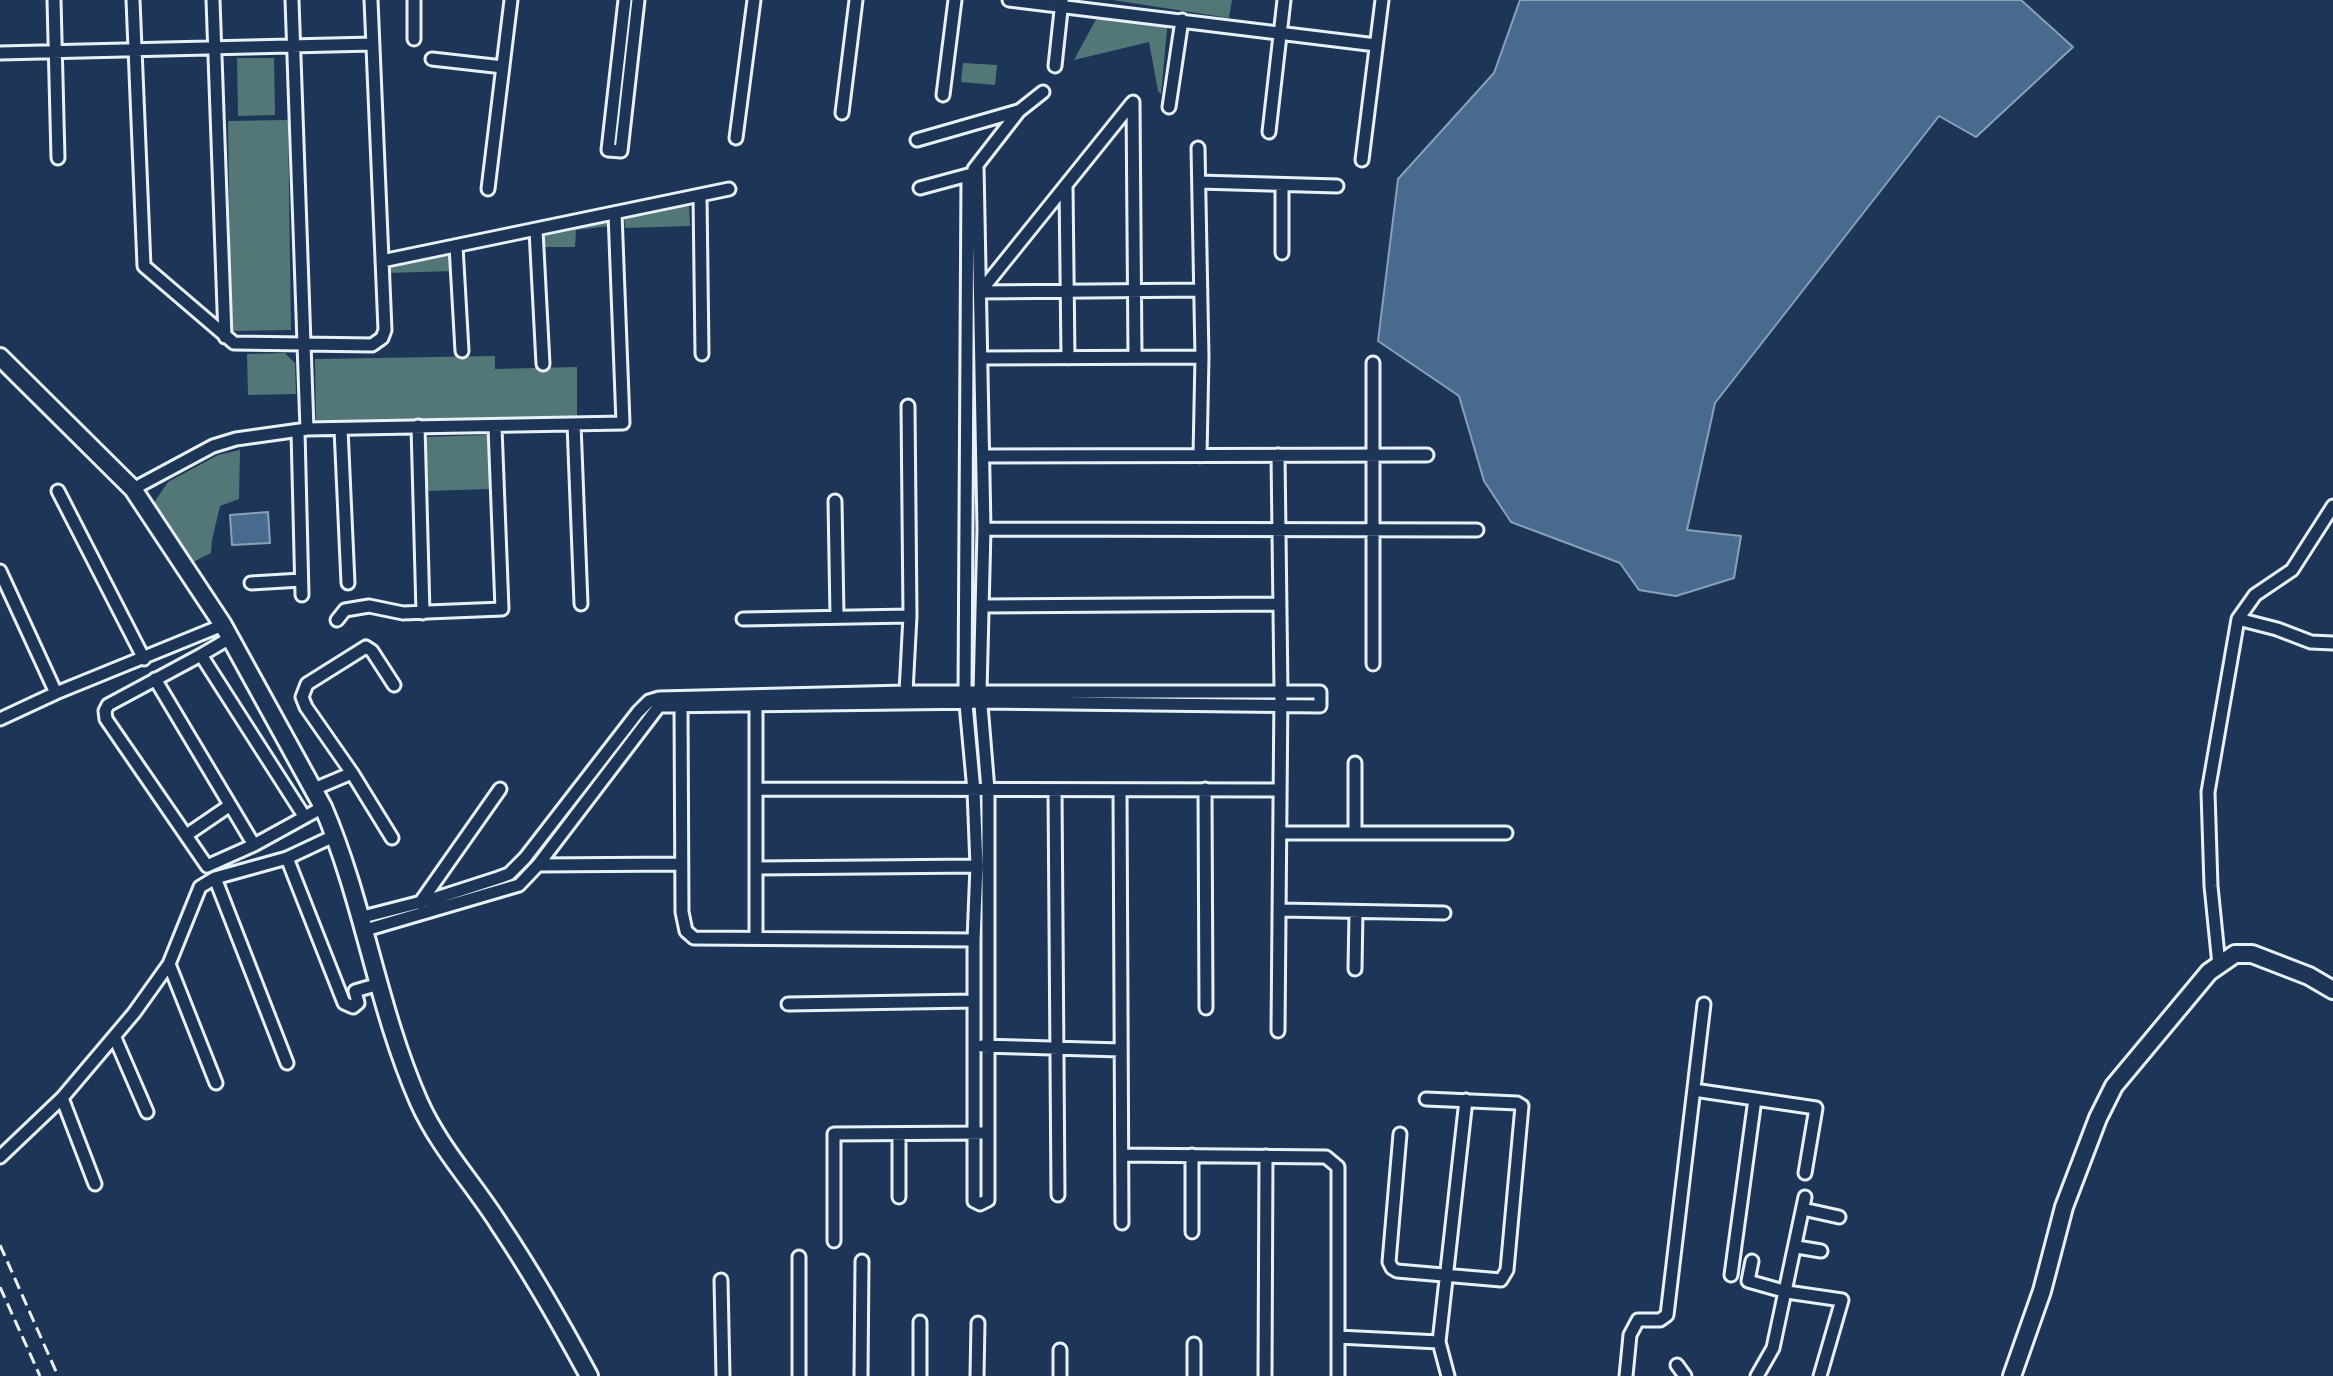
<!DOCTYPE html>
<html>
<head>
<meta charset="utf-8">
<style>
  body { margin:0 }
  canvas { display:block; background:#1d3557 }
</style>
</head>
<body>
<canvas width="2333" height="1376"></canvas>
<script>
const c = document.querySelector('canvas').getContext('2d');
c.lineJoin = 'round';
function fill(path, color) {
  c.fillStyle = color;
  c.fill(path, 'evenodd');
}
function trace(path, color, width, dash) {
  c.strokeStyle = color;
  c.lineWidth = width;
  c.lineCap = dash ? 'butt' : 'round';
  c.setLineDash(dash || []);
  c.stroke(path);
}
const green = new Path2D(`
  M 1113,0 L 1232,0 L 1229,18 Z
  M 1100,12 L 1168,19 L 1161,94 L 1158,91 L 1149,42 L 1074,60 Z
  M 237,58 L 274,58 L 275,115 L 238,116 Z
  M 963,63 L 997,65 L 995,85 L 961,82 Z
  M 288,120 L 291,330 L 231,331 L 228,121 Z
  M 689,202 L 690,226 L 625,228 L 624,214 Z
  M 609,219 L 609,226 L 576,230 L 575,247 L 545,247 L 544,233 Z
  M 451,251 L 453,271 L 388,273 L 387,265 Z
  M 285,353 L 295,363 L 296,394 L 248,395 L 247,354 Z
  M 495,356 L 495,369 L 577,367 L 577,418 L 316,423 L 315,359 Z
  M 488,435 L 490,489 L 426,491 L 424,437 Z
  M 240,450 L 239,499 L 220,506 L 212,540 L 211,553 L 193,562 L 151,507 L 168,482 L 218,455 Z`);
const water = new Path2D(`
  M 1520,0 L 2021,0 L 2073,47 L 1976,137 L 1939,116 L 1715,403 L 1687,530 L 1741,536 L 1734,578 L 1676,596 L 1639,590 L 1620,563 L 1511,522 L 1484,481 L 1459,396 L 1378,341 L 1398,179 L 1494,73 Z
  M 268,512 L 270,543 L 232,545 L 230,515 Z`);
const minor = new Path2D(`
  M 54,0 L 58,158
  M 133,0 L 144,266 L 234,343 L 372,345 L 382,338 L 385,330 L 371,0
  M 213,0 L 225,337
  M 292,0 L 307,429
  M 625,0 L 608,150 L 621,151 L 638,0
  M 1009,0 L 1376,45
  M 414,39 L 414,0
  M 0,53 L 373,44
  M 432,59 L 503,67
  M 1055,66 L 1062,1
  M 943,95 L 955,0
  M 1133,102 L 1135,357
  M 1169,107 L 1182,20
  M 842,113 L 856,0
  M 1269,132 L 1284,0
  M 736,138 L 754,0
  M 917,140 L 1018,111
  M 1198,148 L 1202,357 L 1200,456
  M 1362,160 L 1382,0
  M 974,169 L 1019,111 L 1043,92
  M 1199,182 L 1337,186
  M 1066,186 L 1068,358
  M 920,188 L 968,175 L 965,693 L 974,791 L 977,866 L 974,940 L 974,1201 L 980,1204 L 988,1200 L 988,790 L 980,693 L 984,529 L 977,165
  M 488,189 L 511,0
  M 700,195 L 702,354
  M 536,230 L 543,364
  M 456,246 L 462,351
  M 1282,253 L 1282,185
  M 382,261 L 729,189
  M 980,292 L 1132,103
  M 980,292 L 1201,290
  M 982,358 L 1202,357
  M 1373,363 L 1373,664
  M 574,424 L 581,604
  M 418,426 L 423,613
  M 341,429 L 348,583
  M 298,431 L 302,595
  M 1278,455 L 1281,691 L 1278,1031
  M 983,456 L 1427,455
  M 133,489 L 213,446 L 236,439 L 307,429 L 623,423 L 615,213
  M 58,491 L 144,659
  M 835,501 L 837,616
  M 984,529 L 1477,530
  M 0,571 L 56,693
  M 251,583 L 301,580
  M 984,606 L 1280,604
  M 743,619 L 910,616
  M 2238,619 L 2277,629 L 2311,642 L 2333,643
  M 337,620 L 345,610 L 369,606 L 403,613 L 502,609 L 495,427
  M 201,655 L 230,638
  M 155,679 L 254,845
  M 906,692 L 910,616 L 908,406
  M 756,704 L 756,937
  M 681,705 L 682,912 L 686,931 L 694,938 L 974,940
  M 0,719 L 56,693 L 223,625
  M 352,773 L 392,838
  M 314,789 L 352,773 L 306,707 L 302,697 L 307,684 L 366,647 L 372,651 L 394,685
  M 756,789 L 1279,790
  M 1205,789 L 1206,1008
  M 1055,790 L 1058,1195
  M 1120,790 L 1122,1223
  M 304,816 L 201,655 L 108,705 L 105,711 L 106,719 L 207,866 L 254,845 L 323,807
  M 1355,832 L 1355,763
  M 1281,833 L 1506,833
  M 188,834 L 229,806
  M 287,858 L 344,1003 L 353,1007 L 358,1003 L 355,991 L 379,984
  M 538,865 L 681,864
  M 757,868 L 977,866
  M 215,878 L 287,1063
  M 420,903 L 500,789
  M 1281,910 L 1444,913
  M 359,918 L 433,899 L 498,878 L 509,874 L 525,858 L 638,712 L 649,701 L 659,698 L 906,692 L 1320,692 L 1320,706 L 981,702 L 659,706 L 538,865 L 519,885 L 362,931
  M 169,964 L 216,1083
  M 2219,965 L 2211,886 L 2208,792 L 2238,619 L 2255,595 L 2292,570 L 2333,506
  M 1355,969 L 1356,912
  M 788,1004 L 974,1001
  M 115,1038 L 147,1112
  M 982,1046 L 1121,1050
  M 1694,1090 L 1816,1108 L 1805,1173
  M 62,1098 L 95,1184
  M 1400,1134 L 1389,1262 L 1392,1268 L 1397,1271 L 1501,1280 L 1507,1270 L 1522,1106 L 1517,1103 L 1426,1099
  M 1122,1155 L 1326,1157 L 1338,1167 L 1338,1376
  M 1192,1155 L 1192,1232
  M 0,1157 L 62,1098 L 134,1013 L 169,964 L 200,887 L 215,878 L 287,858 L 336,835
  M 899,1197 L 899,1135
  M 1803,1209 L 1839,1217
  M 834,1241 L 834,1134 L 982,1133
  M 1797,1247 L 1821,1251
  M 1752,1261 L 1748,1281 L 1787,1292 L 1842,1300 L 1820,1376
  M 1731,1275 L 1755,1099
  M 721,1280 L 723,1376
  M 920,1322 L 920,1376
  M 1338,1337 L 1439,1342 L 1466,1100
  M 1439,1342 L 1448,1376
  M 1194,1344 L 1194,1376
  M 1677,1365 L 1685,1376
  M 799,1376 L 799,1257
  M 861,1376 L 862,1261
  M 977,1376 L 978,1323
  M 1060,1376 L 1060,1350
  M 1265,1376 L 1266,1156
  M 1626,1376 L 1630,1335 L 1638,1320 L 1660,1320 L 1667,1315 L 1704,1004
  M 1757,1376 L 1773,1348 L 1805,1197`);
const secondary = new Path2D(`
  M 0,357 L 133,489 L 223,625 L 323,807 C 364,902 377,1007 419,1102 C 439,1147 473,1183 499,1224 C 532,1273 561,1324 589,1376
  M 2012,1376 L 2042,1291 L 2064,1207 L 2098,1118 L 2114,1086 L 2209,972 L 2235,954 L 2252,954 L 2309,976 L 2333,990`);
const rail = new Path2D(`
  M 0,1245 L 58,1376
  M 0,1287 L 40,1376`);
fill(green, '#537677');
fill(water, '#496a8f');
trace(water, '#89a0b9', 2);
trace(minor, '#e8f1f8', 17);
trace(secondary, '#e8f1f8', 22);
trace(minor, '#1d3557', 11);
trace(secondary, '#1d3557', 16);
trace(rail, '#e8f1f8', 3, [12, 6]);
</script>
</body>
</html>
